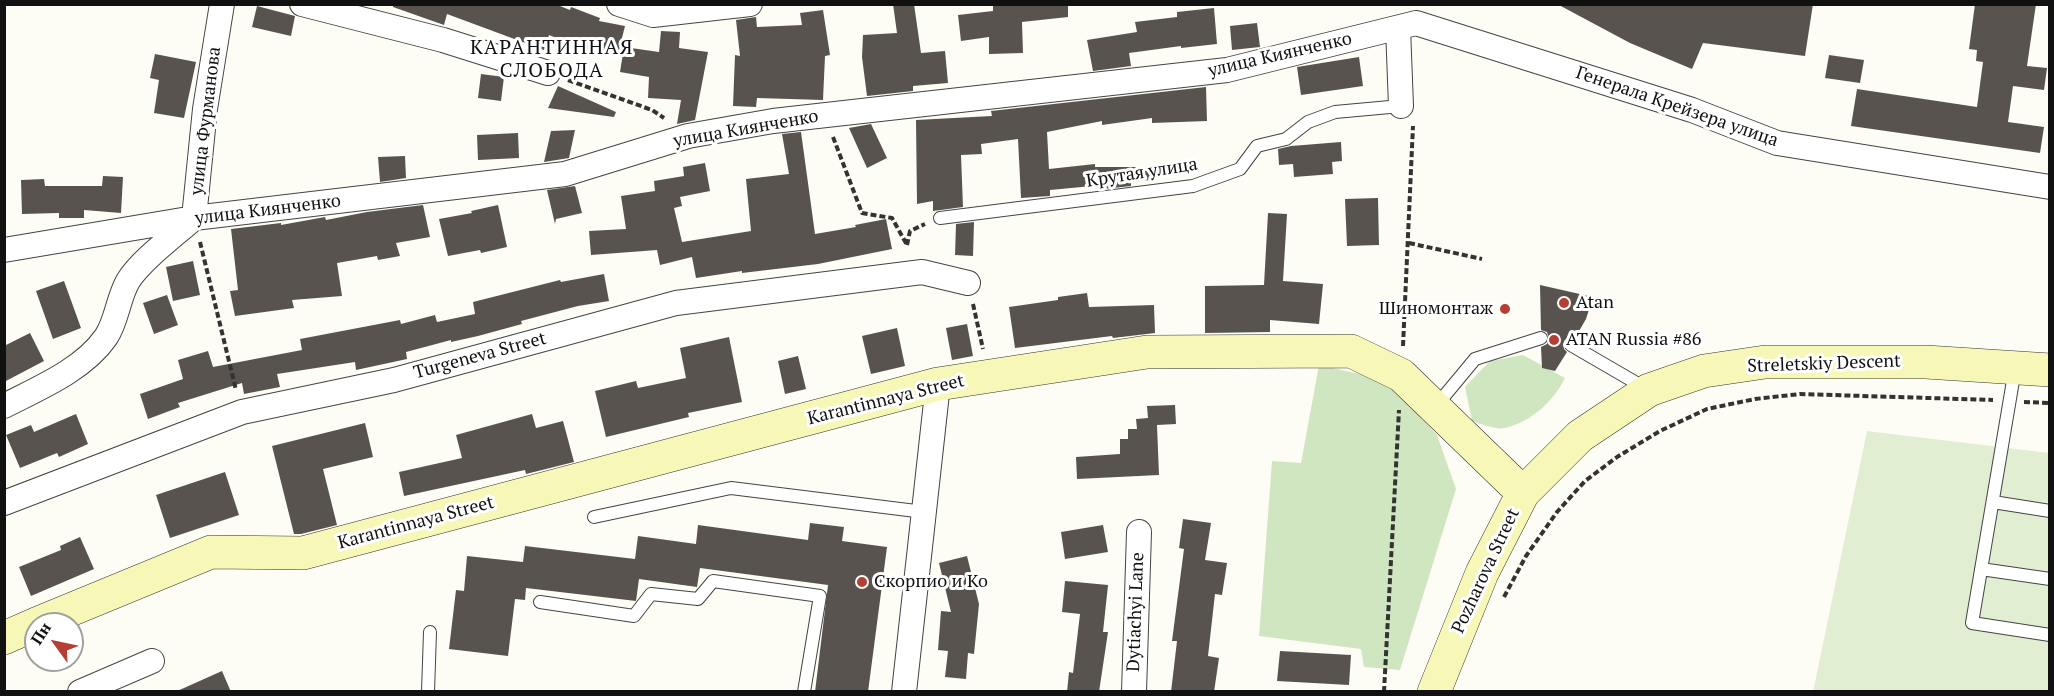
<!DOCTYPE html>
<html>
<head>
<meta charset="utf-8">
<style>
  body { margin:0 }
  #map { position:relative; width:2054px; height:696px; overflow:hidden; background:#fefdf5; font-family:"PT Serif",serif }
  canvas { display:block }
  .frame { position:absolute; inset:0; border:6px solid #111; pointer-events:none }
  .north { position:absolute; left:24px; top:612px; width:60px; height:60px; box-sizing:border-box; background:#fff; border:2px solid #a0a0a0; border-radius:50%; rotate:303deg; font-size:16px; font-weight:700; line-height:24px; text-align:center; color:#111 }
  .north::after { content:''; display:block; margin:auto; width:21px; height:27px; background:#b53e35; clip-path:polygon(50% 0,100% 100%,50% 72%,0 100%) }
</style>
</head>
<body>
<div id="map">
<canvas width="2054" height="696"></canvas>
<div class="frame"></div>
<div class="north">Пн</div>
</div>
<script>
const c = document.querySelector('canvas').getContext('2d');
c.lineJoin = 'round';
function fill(path, color) {
  c.fillStyle = color;
  c.fill(path, 'evenodd');
}
function trace(path, color, width, dash) {
  c.strokeStyle = color;
  c.lineWidth = width;
  c.lineCap = dash ? 'butt' : 'round';
  c.setLineDash(dash || []);
  c.stroke(path);
}
function write(font, color, halo, rows, align = 'center') {
  c.font = font + ' "PT Serif",serif';
  c.lineWidth = 6;
  c.setLineDash([]);
  c.textBaseline = 'middle';
  c.strokeStyle = halo;
  c.fillStyle = color;
  for (const [text, x, y, turn = 0] of rows) {
    c.save();
    c.translate(x, y);
    c.rotate((+turn || 0) * Math.PI / 180);
    c.textAlign = isNaN(turn) ? turn : align;
    if (halo) c.strokeText(text, 0, 0);
    c.fillText(text, 0, 0);
    c.restore();
  }
}
const green = new Path2D(`
  M 1523,355 L 1565,378 C 1554,401 1531,422 1505,428 C 1496,430 1481,424 1472,421 L 1465,387 L 1490,361 Z
  M 1319,365 L 1387,380 L 1437,435 L 1456,489 L 1400,670 L 1364,667 L 1361,649 L 1259,636 L 1272,461 L 1301,463 Z`);
const pitch = new Path2D(`
  M 1867,431 L 2049,453 L 2049,691 L 1813,692 Z`);
const building = new Path2D(`
  M 393,4 L 555,4 L 570,10 L 571,7 L 600,18 L 599,21 L 625,26 L 618,54 L 590,48 L 589,51 L 549,35 L 544,50 L 447,14 L 444,25 L 393,7 Z
  M 893,4 L 914,4 L 921,53 L 945,51 L 948,83 L 913,86 L 913,91 L 867,96 L 862,57 L 863,35 L 897,33 Z
  M 993,4 L 1068,4 L 1068,17 L 1022,22 L 1023,53 L 989,54 L 989,37 L 961,41 L 958,15 L 993,11 Z
  M 1557,4 L 1813,4 L 1805,56 L 1703,43 L 1692,69 L 1630,43 Z
  M 1975,4 L 2036,4 L 2027,66 L 2047,68 L 2044,90 L 2013,86 L 2008,122 L 2044,127 L 2040,153 L 1851,126 L 1857,89 L 1977,107 L 1983,62 L 1976,61 L 1977,50 L 1969,49 Z
  M 257,6 L 295,16 L 291,36 L 252,27 Z
  M 1214,8 L 1217,44 L 1181,48 L 1181,46 L 1129,53 L 1131,66 L 1093,71 L 1087,40 L 1137,32 L 1135,22 L 1177,17 L 1177,12 Z
  M 823,10 L 830,55 L 825,56 L 823,100 L 757,98 L 756,107 L 733,106 L 735,55 L 740,56 L 736,20 L 756,17 L 757,27 L 802,25 L 800,13 Z
  M 1257,23 L 1260,47 L 1232,50 L 1230,26 Z
  M 661,31 L 680,32 L 679,48 L 708,52 L 695,120 L 677,124 L 681,100 L 648,98 L 649,77 L 620,72 L 624,47 L 659,52 Z
  M 155,54 L 196,62 L 184,118 L 154,113 L 159,80 L 150,78 Z
  M 1829,55 L 1864,60 L 1860,83 L 1825,78 Z
  M 1359,57 L 1363,86 L 1301,95 L 1297,67 Z
  M 481,74 L 504,77 L 501,101 L 478,98 Z
  M 558,86 L 616,112 L 614,117 L 548,108 Z
  M 1206,87 L 1207,121 L 1152,123 L 1152,118 L 1102,125 L 1102,121 L 1047,132 L 1049,169 L 1095,164 L 1095,167 L 1150,167 L 1150,180 L 1131,182 L 1131,186 L 1103,189 L 1103,185 L 1050,190 L 1050,196 L 1021,198 L 1018,139 L 981,144 L 982,154 L 961,155 L 963,207 L 933,211 L 933,201 L 917,204 L 916,120 L 992,116 L 991,111 Z
  M 871,124 L 887,158 L 867,168 L 849,128 Z
  M 575,130 L 569,158 L 544,162 L 551,131 Z
  M 801,132 L 815,234 L 856,227 L 855,225 L 886,219 L 892,249 L 818,264 L 742,273 L 742,271 L 696,278 L 692,257 L 660,265 L 657,250 L 591,255 L 589,231 L 626,229 L 621,196 L 655,191 L 654,181 L 684,176 L 683,167 L 705,163 L 710,191 L 680,197 L 682,206 L 674,208 L 682,242 L 751,231 L 746,179 L 789,174 L 782,134 Z
  M 518,133 L 519,158 L 478,160 L 477,135 Z
  M 1341,142 L 1342,161 L 1332,162 L 1333,174 L 1294,177 L 1293,164 L 1279,165 L 1278,149 L 1291,146 Z
  M 405,156 L 406,178 L 380,182 L 378,157 Z
  M 103,176 L 123,177 L 121,213 L 84,210 L 84,218 L 59,218 L 59,213 L 22,214 L 21,180 L 44,179 L 45,186 L 102,186 Z
  M 575,186 L 582,213 L 556,219 L 555,224 L 547,190 Z
  M 1378,198 L 1379,245 L 1347,246 L 1345,199 Z
  M 423,205 L 430,237 L 396,243 L 400,256 L 378,260 L 377,256 L 337,263 L 342,296 L 292,300 L 294,308 L 235,316 L 230,291 L 238,290 L 231,229 L 281,223 L 281,225 L 325,217 L 326,220 L 367,212 Z
  M 498,205 L 507,247 L 481,253 L 480,250 L 448,256 L 439,219 L 472,213 L 471,211 Z
  M 1268,213 L 1287,214 L 1283,281 L 1323,284 L 1319,324 L 1270,320 L 1270,332 L 1205,333 L 1205,286 L 1264,285 Z
  M 974,222 L 973,256 L 955,255 L 956,224 Z
  M 193,261 L 200,295 L 173,301 L 166,267 Z
  M 604,274 L 609,301 L 578,306 L 521,321 L 522,324 L 478,336 L 451,342 L 451,340 L 406,352 L 407,359 L 356,370 L 355,362 L 277,374 L 280,387 L 244,394 L 242,383 L 178,403 L 180,407 L 148,419 L 140,394 L 183,379 L 178,360 L 208,351 L 213,367 L 302,350 L 300,339 L 400,320 L 401,324 L 435,315 L 437,322 L 475,314 L 473,302 L 560,280 L 561,282 Z
  M 64,281 L 81,328 L 53,339 L 36,291 Z
  M 1540,285 L 1593,297 L 1586,319 L 1575,338 L 1567,338 L 1564,341 L 1564,349 L 1567,352 L 1555,371 L 1542,368 L 1541,347 L 1547,344 L 1549,339 L 1547,332 L 1541,330 Z
  M 1087,293 L 1089,307 L 1154,305 L 1155,333 L 1113,338 L 1112,336 L 1015,348 L 1009,307 L 1058,300 L 1058,297 Z
  M 167,295 L 178,325 L 154,334 L 143,303 Z
  M 967,324 L 973,356 L 952,360 L 946,328 Z
  M 897,328 L 905,366 L 871,374 L 862,336 Z
  M 30,333 L 44,361 L 4,382 L 4,346 Z
  M 729,337 L 742,402 L 688,413 L 689,417 L 606,437 L 595,391 L 636,381 L 638,388 L 686,378 L 680,348 Z
  M 798,356 L 806,389 L 785,394 L 778,361 Z
  M 1175,405 L 1176,424 L 1157,425 L 1159,475 L 1077,479 L 1076,457 L 1120,454 L 1120,439 L 1128,439 L 1128,429 L 1137,429 L 1136,419 L 1148,418 L 1147,406 Z
  M 76,414 L 88,444 L 59,457 L 57,453 L 20,468 L 6,435 L 31,425 L 34,432 Z
  M 532,414 L 536,428 L 563,421 L 574,462 L 526,474 L 525,470 L 404,496 L 399,472 L 462,458 L 456,435 Z
  M 365,423 L 373,457 L 323,469 L 337,525 L 301,534 L 294,534 L 272,446 Z
  M 225,472 L 239,515 L 170,538 L 156,495 Z
  M 1183,519 L 1211,523 L 1205,560 L 1227,563 L 1222,595 L 1215,594 L 1208,656 L 1219,658 L 1214,692 L 1171,692 L 1177,641 L 1172,641 L 1184,549 L 1179,548 Z
  M 810,523 L 844,527 L 842,541 L 887,547 L 868,692 L 815,692 L 828,585 L 700,568 L 697,587 L 639,579 L 636,601 L 526,588 L 525,600 L 515,599 L 508,656 L 449,649 L 456,590 L 464,591 L 467,556 L 523,562 L 525,546 L 635,559 L 638,536 L 696,544 L 698,525 L 808,540 Z
  M 1103,525 L 1108,552 L 1065,559 L 1061,532 Z
  M 80,537 L 94,569 L 31,596 L 19,567 L 61,550 L 60,546 Z
  M 967,556 L 979,604 L 974,654 L 968,653 L 966,679 L 945,677 L 948,651 L 938,650 L 941,611 L 951,612 L 939,563 Z
  M 1065,581 L 1108,585 L 1103,632 L 1108,632 L 1099,692 L 1067,692 L 1069,672 L 1073,673 L 1080,614 L 1062,612 Z
  M 1280,651 L 1351,655 L 1349,685 L 1277,681 Z
  M 222,671 L 231,692 L 175,692 Z`);
const path = new Path2D(`
  M 568,80 L 652,110 L 664,118
  M 833,137 L 862,213 L 892,218 L 907,245
  M 200,242 L 236,390
  M 1409,243 L 1482,259
  M 907,245 L 910,231 L 925,224
  M 973,304 L 983,349
  M 1403,346 L 1413,126
  M 2024,402 L 2050,403
  M 1504,597 L 1526,556 L 1557,512 L 1585,481 L 1617,457 L 1660,431 L 1707,409 L 1755,399 L 1800,394 L 1993,400
  M 1384,692 L 1399,410`);
const lane = new Path2D(`
  M 940,218 L 1193,186 L 1240,169 L 1257,146 L 1286,139 L 1308,122 L 1335,112 L 1401,106
  M 1571,345 L 1645,388
  M 2015,369 L 1972,623 L 2050,635
  M 1436,406 L 1475,359 L 1541,338
  M 1993,502 L 2050,511
  M 594,517 L 731,488 L 924,512
  M 1981,569 L 2050,579
  M 540,602 L 634,616 L 651,594 L 698,599 L 713,581 L 820,596 L 804,692
  M 428,692 L 430,632`);
const street = new Path2D(`
  M 302,4 L 443,40 L 548,73
  M 619,4 L 653,15 L 750,4
  M 1416,23 L 1692,110 L 1777,143 L 2050,187
  M 1398,28 L 1401,106
  M 194,218 L 205,109 L 222,4
  M 4,250 L 194,218 L 565,174 L 688,136 L 773,121 L 1227,70 L 1416,23
  M 4,406 C 39,388 83,370 106,337 C 117,321 118,298 128,281 C 140,261 175,235 194,218
  M 4,503 L 242,412 L 394,380 L 676,303 L 922,272 L 968,283
  M 80,692 L 152,661
  M 904,692 L 938,384
  M 1134,692 L 1139,532`);
const secondary = new Path2D(`
  M 36,624 L 211,552 L 303,553 L 938,384 L 1147,352 L 1351,351 L 1401,375 L 1523,493
  M 4,638 L 36,624
  M 1434,692 L 1482,573 L 1523,493 L 1580,436 L 1649,390 L 1704,371 L 1765,362 L 1926,362 L 2050,370`);
const markers = [
  [1564,303,6,"#b53e35"],
  [1505,309,6,"#b53e35"],
  [1554,340,6,"#b53e35"],
  [862,582,6,"#b53e35"]
];
const streetNames = [
  ["улица Киянченко",1280,55,-13],
  ["Генерала Крейзера улица",1677,107,19],
  ["улица Фурманова",206,121,-83],
  ["улица Киянченко",746,129,-10],
  ["Крутая улица",1142,173,-9],
  ["улица Киянченко",268,210,-7],
  ["Turgeneva Street",480,356,-15],
  ["Streletskiy Descent",1824,364,-2],
  ["Karantinnaya Street",886,400,-14],
  ["Karantinnaya Street",416,523,-15],
  ["Pozharova Street",1486,571,-65],
  ["Dytiachyi Lane",1136,612,-88]
];
const poiNames = [
  ["Atan",1576,303],
  ["Шиномонтаж",1493,309,"right"],
  ["ATAN Russia #86",1566,340],
  ["Скорпио и Ко",874,582]
];
const neighbourhoodNames = [
  ["КАРАНТИННАЯ",552,48],
  ["СЛОБОДА",552,71]
];
fill(green, '#d0e6c1');
fill(pitch, '#e1eed2');
fill(building, '#58534e');
trace(lane, '#444', 14);
trace(street, '#444', 26);
trace(secondary, '#333', 34);
trace(path, '#333', 4, [6, 3]);
trace(lane, '#fff', 12);
trace(street, '#fff', 24);
trace(secondary, '#f7f7b7', 33);
for (const [x, y, r, color] of markers) {
  const dot = new Path2D();
  dot.arc(x, y, r, 0, 2 * Math.PI);
  c.fillStyle = color;
  c.fill(dot);
  trace(dot, '#fff', 2);
}
write('18px', '#111', '#fff', streetNames);
write('18px', '#111', '#fff', poiNames, 'left');
c.letterSpacing = '1.5px';
write('20px', '#111', '#fff', neighbourhoodNames);
c.letterSpacing = '0px';
</script>
</body>
</html>
